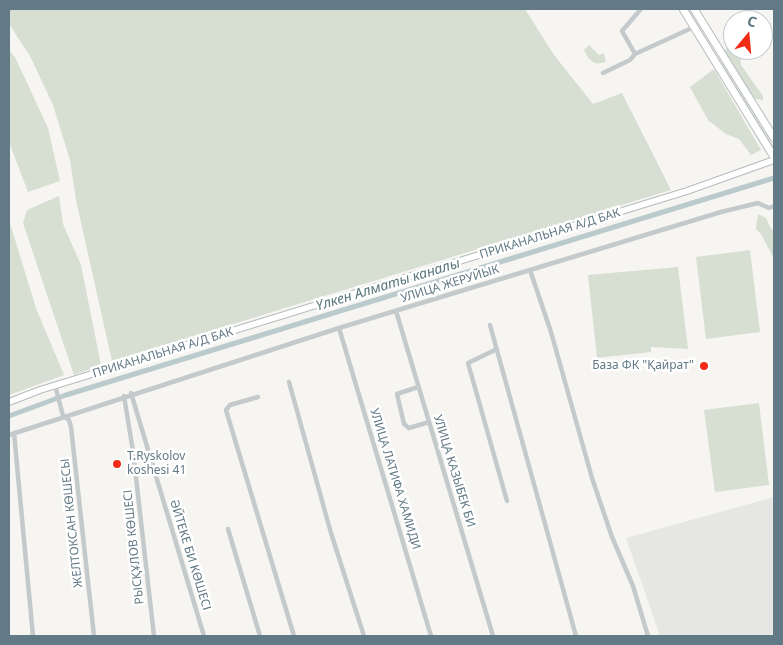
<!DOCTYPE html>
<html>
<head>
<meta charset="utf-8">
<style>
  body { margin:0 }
  #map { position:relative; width:783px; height:645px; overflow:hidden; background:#f6f5f1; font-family:"Noto Sans",sans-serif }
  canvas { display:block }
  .frame { position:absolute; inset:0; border:10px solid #627a85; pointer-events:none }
  .north { position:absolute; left:723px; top:10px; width:50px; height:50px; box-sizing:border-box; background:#fff; border:1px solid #c0cace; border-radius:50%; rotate:17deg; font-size:14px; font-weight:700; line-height:20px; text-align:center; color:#627a85 }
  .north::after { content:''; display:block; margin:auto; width:18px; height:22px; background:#f22b15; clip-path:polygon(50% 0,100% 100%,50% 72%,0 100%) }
</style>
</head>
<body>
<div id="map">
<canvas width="783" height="645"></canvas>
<div class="frame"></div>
<div class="north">С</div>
</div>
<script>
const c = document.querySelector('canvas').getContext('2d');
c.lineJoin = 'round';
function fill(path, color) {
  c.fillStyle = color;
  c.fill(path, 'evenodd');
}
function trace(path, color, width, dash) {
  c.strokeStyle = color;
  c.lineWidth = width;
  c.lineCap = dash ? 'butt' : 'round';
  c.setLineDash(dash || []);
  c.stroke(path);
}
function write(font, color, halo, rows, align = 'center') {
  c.font = font + ' "Noto Sans",sans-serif';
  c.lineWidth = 5;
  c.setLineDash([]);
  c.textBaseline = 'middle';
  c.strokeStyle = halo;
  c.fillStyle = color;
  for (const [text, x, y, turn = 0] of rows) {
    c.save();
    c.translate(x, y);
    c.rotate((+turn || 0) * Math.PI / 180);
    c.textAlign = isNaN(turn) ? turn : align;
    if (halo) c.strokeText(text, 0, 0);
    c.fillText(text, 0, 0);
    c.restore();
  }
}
const built = new Path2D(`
  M 774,497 L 774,636 L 660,636 L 626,538 Z`);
const green = new Path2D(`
  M 9,9 L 525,9 L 554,55 L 593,104 L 622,93 L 671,190 L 112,361 L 76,200 L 70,160 L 53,105 L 30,56 L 9,24 Z
  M 589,45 L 599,55 L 604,53 L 606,62 C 594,66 589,61 584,50 Z
  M 729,47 L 740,56 L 741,65 L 763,96 L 763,100 L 756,99 L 749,93 L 725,53 L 726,48 Z
  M 9,50 L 15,57 L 48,128 L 60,181 L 28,192 L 9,142 Z
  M 722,63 L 774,147 L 774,153 L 722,66 Z
  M 714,69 L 761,150 L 751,155 L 739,139 L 726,134 L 708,120 L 690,87 Z
  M 59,196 L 63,224 L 81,265 L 101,365 L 74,375 L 23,223 L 27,210 Z
  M 758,214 L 766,218 L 771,229 L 774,230 L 774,259 L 761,234 L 756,229 Z
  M 9,220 L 36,308 L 64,375 L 9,395 Z
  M 750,250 L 760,332 L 706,339 L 696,257 Z
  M 678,267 L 688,349 L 651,347 L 651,352 L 597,358 L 588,275 Z
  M 759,403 L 769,485 L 715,492 L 704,410 Z`);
const canal = new Path2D(`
  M 9,416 L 66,395 L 774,178`);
const street = new Path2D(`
  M 635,54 L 694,27
  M 603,73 L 630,60 L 635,54 L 622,31 L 641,9
  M 530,270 L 551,332 L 592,478 L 612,537 L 633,586 L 648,636
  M 396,311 L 493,636
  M 490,325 L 576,636
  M 339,328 L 431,636
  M 497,349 L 468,363 L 507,501
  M 289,382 L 331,533 L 364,636
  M 55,385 L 63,416 L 69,420 L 71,427 L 94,636
  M 418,387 L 397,394 L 404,424 L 409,428 L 429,422
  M 131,393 L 204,636
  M 124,396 L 133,451 L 154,636
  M 258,397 L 230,405 L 226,410 L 294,636
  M 14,433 L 33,636
  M 9,435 L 339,328 L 721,212 L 758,203 L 769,208 L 774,206
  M 228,529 L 260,636`);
const secondary = new Path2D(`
  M 9,402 L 40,390 L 687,191 L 774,160`);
const primary = new Path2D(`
  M 683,9 L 774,157
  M 694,9 L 774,138`);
const markers = [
  [704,366,5,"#f22b15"],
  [117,464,5,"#f22b15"]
];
const streetNames = [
  ["ПРИКАНАЛЬНАЯ А/Д БАК",550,234,-17],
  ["УЛИЦА ЖЕРУЙЫК",450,284,-17],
  ["ПРИКАНАЛЬНАЯ А/Д БАК",163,353,-17],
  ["УЛИЦА КАЗЫБЕК БИ",454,471,73],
  ["УЛИЦА ЛАТИФА ХАМИДИ",395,479,73],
  ["ЖЕЛТОКСАН КӨШЕСЫ",72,523,-96],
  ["РЫСҚҰЛОВ КӨШЕСІ",134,547,-96],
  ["ӘЙТЕКЕ БИ КӨШЕСІ",190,555,73]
];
const poiNames = [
  ["База ФК \"Қайрат\"",694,366],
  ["T.Ryskolov",127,457,"left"],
  ["koshesi 41",127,471,"left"]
];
const waterNames = [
  ["Үлкен Алматы каналы",388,285,-17]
];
fill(built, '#e6e7e5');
fill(green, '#d7ded2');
trace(canal, '#bbcacd', 5);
trace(secondary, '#b4bbbe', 8);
trace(primary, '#b7bcbf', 9);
trace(street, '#c4c9cb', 4.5);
trace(secondary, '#fff', 6);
trace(primary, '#fff', 7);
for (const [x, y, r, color] of markers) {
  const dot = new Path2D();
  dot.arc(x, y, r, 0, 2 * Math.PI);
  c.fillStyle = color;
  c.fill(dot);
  trace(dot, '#fff', 2);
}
write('12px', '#627a85', '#fff', streetNames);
write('12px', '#627a85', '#fff', poiNames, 'right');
write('italic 14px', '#58767b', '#fff', waterNames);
</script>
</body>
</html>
